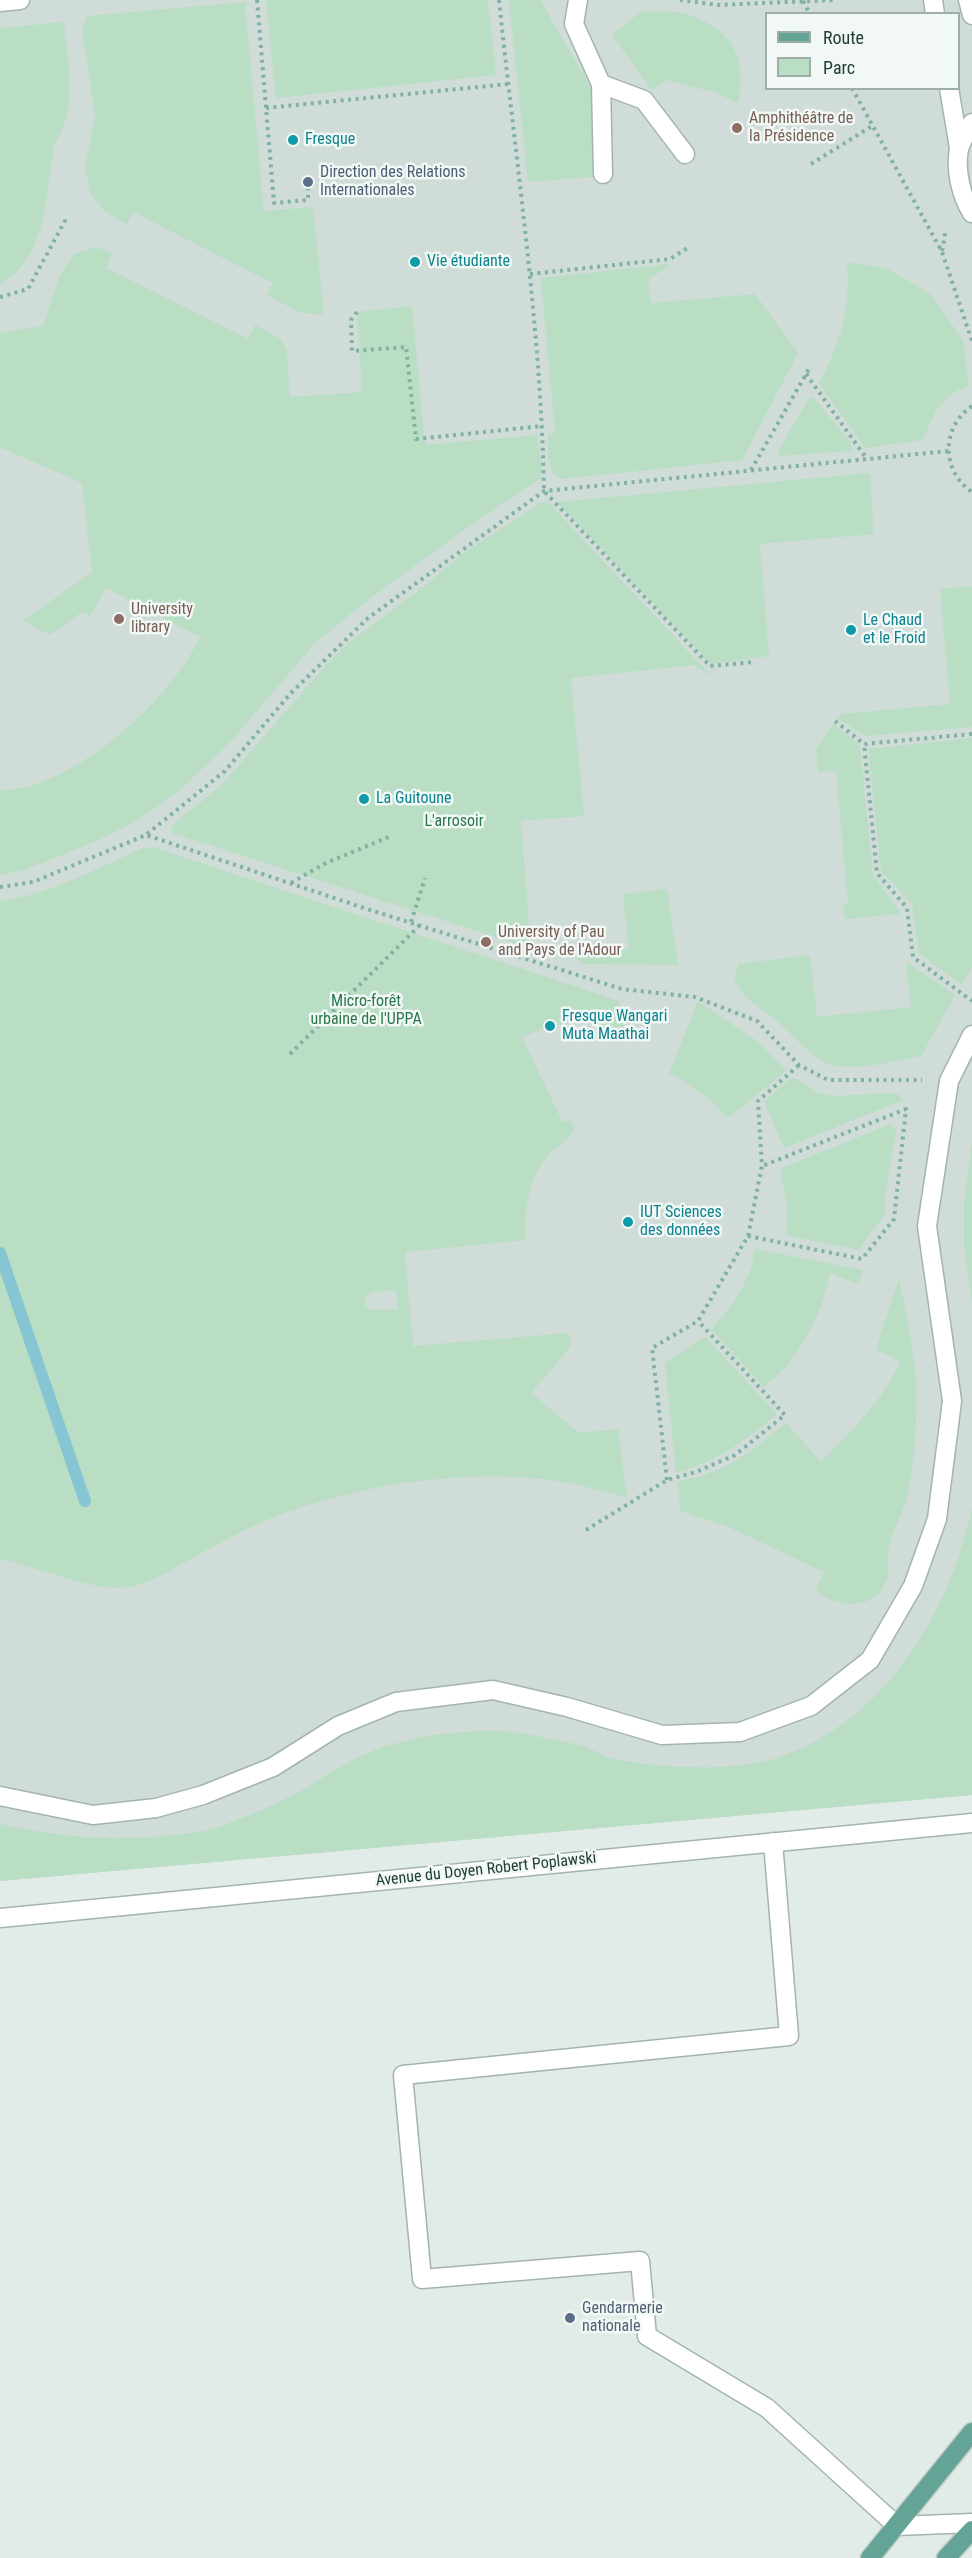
<!DOCTYPE html>
<html>
<head>
<meta charset="utf-8">
<style>
  body { margin:0 }
  #map { position:relative; width:972px; height:2558px; overflow:hidden; background:#e1ece8; font-family:"Roboto Condensed",sans-serif }
  canvas { display:block }
  .legend { position:absolute; left:765px; top:12px; width:195px; height:78px; box-sizing:border-box; background:#f1f8f5; border:2px solid #9daea9; margin:0; padding:8px 10px; list-style:none; font-size:18px; color:#203e37 }
  .legend li { display:flex; align-items:center; gap:12px; height:30px }
  .legend b { width:30px; border:2px solid #9daea9 }
</style>
</head>
<body>
<div id="map">
<canvas width="972" height="2558"></canvas>
<ul class="legend">
<li><b style="height:8px;background:#63a496"></b>Route</li>
<li><b style="height:16px;background:#b9dec4"></b>Parc</li>
</ul>
</div>
<script>
const c = document.querySelector('canvas').getContext('2d');
c.lineJoin = 'round';
function fill(path, color) {
  c.fillStyle = color;
  c.fill(path, 'evenodd');
}
function trace(path, color, width, dash) {
  c.strokeStyle = color;
  c.lineWidth = width;
  c.lineCap = dash ? 'butt' : 'round';
  c.setLineDash(dash || []);
  c.stroke(path);
}
function write(font, color, halo, rows, align = 'center') {
  c.font = font + ' "Roboto Condensed",sans-serif';
  c.lineWidth = 5;
  c.setLineDash([]);
  c.textBaseline = 'middle';
  c.strokeStyle = halo;
  c.fillStyle = color;
  for (const [text, x, y, turn = 0] of rows) {
    c.save();
    c.translate(x, y);
    c.rotate((+turn || 0) * Math.PI / 180);
    c.textAlign = isNaN(turn) ? turn : align;
    if (halo) c.strokeText(text, 0, 0);
    c.fillText(text, 0, 0);
    c.restore();
  }
}
const built = new Path2D(`
  M 0,0 L 972,0 L 972,1795 L 0,1881 ZM 766,14 L 958,14 L 958,88 L 766,88 Z`);
const green = new Path2D(`
  M 266,0 L 488,0 L 496,75 L 276,98 Z
  M 509,0 L 540,0 L 586,79 L 595,100 L 603,176 L 528,182 Z
  M 245,2 L 264,211 L 313,207 L 324,315 L 299,312 L 267,295 L 273,283 L 133,212 L 127,224 L 104,211 L 90,192 L 85,167 L 95,116 L 82,29 L 87,16 Z
  M 642,11 C 655,12 672,10 685,14 C 732,28 747,56 738,103 L 717,93 L 666,80 L 652,90 L 612,35 Z
  M 64,22 C 67,60 79,109 55,142 C 45,191 50,255 0,284 L 0,28 Z
  M 96,247 L 112,253 L 106,268 L 248,339 L 255,325 L 281,339 L 287,351 L 290,397 L 362,392 L 357,312 L 412,306 L 425,445 L 537,435 L 542,470 L 541,478 L 482,517 L 373,596 L 316,642 L 230,742 L 180,790 L 136,821 L 101,839 L 27,869 L 0,875 L 0,791 C 12,789 25,788 36,784 C 96,765 174,694 200,637 L 106,588 L 90,616 L 82,612 L 50,635 L 23,621 L 92,572 L 82,483 L 2,448 L 0,449 L 0,333 L 43,326 L 60,275 L 74,254 Z
  M 847,262 L 887,269 L 929,293 L 963,340 L 969,386 C 942,394 933,414 923,440 L 865,448 L 819,383 C 841,344 851,306 847,262 Z
  M 671,264 L 648,280 L 651,303 L 755,294 L 798,353 L 742,460 L 562,479 C 545,473 549,450 548,434 L 555,433 L 541,278 Z
  M 813,397 L 851,443 L 852,451 L 778,456 L 779,450 L 809,398 Z
  M 870,473 L 874,534 L 760,544 L 769,656 L 711,664 L 557,502 Z
  M 548,502 L 712,677 L 694,665 L 571,678 L 584,816 L 521,821 L 530,936 L 536,950 L 172,833 L 172,827 L 177,821 L 220,787 L 328,663 L 352,640 L 426,585 L 462,554 L 535,507 L 536,503 Z
  M 972,586 L 972,727 L 865,736 L 837,718 L 841,714 L 950,704 L 940,589 Z
  M 833,724 L 860,745 L 873,875 L 901,914 L 845,919 L 843,905 L 848,904 L 836,771 L 818,772 L 816,749 Z
  M 972,738 L 972,968 L 961,984 L 919,953 L 912,904 L 881,871 L 868,749 Z
  M 152,847 L 619,1001 L 624,1027 L 600,1026 L 598,1018 L 550,1026 L 522,1037 L 562,1121 L 572,1121 L 573,1131 C 568,1140 559,1145 552,1151 C 528,1175 524,1208 526,1240 L 405,1252 L 413,1346 L 569,1333 L 571,1346 L 531,1393 L 579,1433 L 618,1429 L 627,1497 C 608,1493 588,1487 569,1483 C 473,1466 351,1484 262,1522 C 236,1533 211,1548 185,1562 C 167,1572 149,1584 128,1587 C 97,1593 34,1566 0,1559 L 0,901 C 49,894 95,870 140,849 ZM 396,1290 L 398,1309 L 369,1310 L 365,1304 L 367,1295 L 373,1292 Z
  M 667,889 L 678,965 L 583,964 L 574,955 L 629,949 L 623,894 Z
  M 810,955 L 817,1017 L 911,1007 L 906,962 L 955,995 L 921,1056 C 897,1061 852,1072 829,1064 C 811,1058 790,1031 775,1019 C 760,1007 743,999 735,981 L 738,964 Z
  M 698,1001 L 757,1041 L 786,1071 L 728,1118 C 711,1100 692,1083 669,1074 Z
  M 795,1078 L 815,1092 L 833,1096 L 893,1093 L 899,1095 L 903,1100 L 784,1148 L 764,1102 L 789,1079 Z
  M 891,1124 L 896,1130 L 886,1190 L 886,1213 L 858,1250 L 786,1235 L 787,1205 L 781,1174 L 782,1168 Z
  M 972,1141 L 972,1303 L 964,1245 L 964,1203 Z
  M 755,1249 L 863,1270 L 858,1284 L 830,1273 C 824,1304 810,1336 791,1360 C 784,1370 772,1378 764,1387 L 711,1329 C 734,1305 750,1282 755,1249 Z
  M 899,1278 C 906,1312 913,1347 916,1381 C 918,1411 914,1471 906,1500 C 901,1516 889,1539 888,1556 C 887,1573 892,1574 881,1590 C 865,1611 833,1606 816,1590 L 824,1572 L 731,1528 L 680,1511 L 678,1485 L 679,1481 C 707,1477 738,1462 760,1444 C 770,1436 776,1429 787,1424 L 821,1462 C 850,1432 883,1401 900,1362 L 876,1349 Z
  M 705,1337 L 777,1414 C 746,1440 716,1463 676,1472 L 665,1363 Z
  M 972,1509 L 972,1795 L 0,1881 L 0,1824 C 58,1837 111,1842 170,1835 C 181,1834 193,1834 204,1831 C 235,1823 264,1809 293,1795 C 312,1785 329,1773 347,1763 C 369,1750 398,1742 423,1737 C 443,1733 482,1730 502,1731 C 526,1733 552,1739 575,1744 C 590,1747 603,1757 618,1760 C 663,1768 733,1772 777,1758 C 886,1721 948,1615 972,1509 Z`);
const stream = new Path2D(`
  M 0,1253 L 85,1501`);
const path = new Path2D(`
  M 257,0 L 274,203 L 308,200 L 308,187
  M 499,0 C 516,164 541,327 544,491 L 710,666 L 755,662
  M 680,0 L 718,5 L 833,0
  M 803,1 L 810,14
  M 852,88 L 942,252 L 972,341
  M 266,108 L 508,84
  M 811,164 L 872,126
  M 942,251 L 946,229
  M 530,274 L 670,259 L 689,247
  M 0,297 L 28,289 L 67,217
  M 357,312 L 351,320 L 352,351 L 406,347 L 416,439 L 543,426
  M 806,374 L 867,459
  M 972,406 C 941,427 941,471 972,492
  M 751,470 L 809,369
  M 835,721 L 864,744
  M 972,734 L 864,744 L 877,873 L 907,908 L 913,957 L 972,1001
  M 147,834 L 225,771 L 290,694 L 368,618 L 544,491 L 948,451
  M 291,883 L 326,863 L 391,836
  M 0,887 L 33,882 L 146,835 L 367,909 L 622,989 L 695,997 L 757,1021 L 799,1065 L 828,1080 L 922,1080
  M 411,922 L 425,878
  M 290,1054 L 420,925
  M 748,1236 L 862,1259 L 894,1219 L 906,1109 L 762,1166
  M 667,1480 L 652,1348 L 698,1321 L 748,1236 L 762,1166 L 758,1101 L 799,1065
  M 586,1530 L 667,1480 L 696,1472 L 735,1455 L 785,1415 L 698,1321`);
const minor = new Path2D(`
  M 578,0 L 574,24 L 601,84 L 644,100 L 685,154
  M 933,0 L 935,14
  M 968,0 L 972,15
  M 0,2 L 20,0
  M 601,84 L 603,174
  M 949,88 L 959,148
  M 972,123 C 968,131 961,141 959,149 C 955,170 961,196 972,213
  M 0,1796 L 93,1815 L 156,1808 L 203,1795 L 273,1767 L 338,1726 L 396,1702 L 493,1690 L 567,1707 L 662,1735 L 740,1732 L 811,1706 L 870,1660 L 913,1586 L 937,1519 L 952,1401 L 927,1226 L 949,1081 L 972,1035
  M 773,1842 L 789,2036 L 403,2075 L 422,2279 L 640,2261 L 647,2336 L 767,2408 L 897,2526 L 972,2523
  M 0,1918 L 972,1823`);
const major = new Path2D(`
  M 870,2558 L 972,2432
  M 946,2558 L 972,2530`);
const markers = [
  [737,128,6,"#8d6e63"],
  [293,140,6,"#0f9aa8"],
  [308,182,6,"#5c6f8a"],
  [415,262,6,"#0f9aa8"],
  [119,619,6,"#8d6e63"],
  [851,630,6,"#0f9aa8"],
  [364,799,6,"#0f9aa8"],
  [486,942,6,"#8d6e63"],
  [550,1026,6,"#0f9aa8"],
  [628,1222,6,"#0f9aa8"],
  [570,2318,6,"#5c6f8a"]
];
const educationNames = [
  ["Amphithéâtre de",749,119],
  ["la Présidence",749,137],
  ["University",131,610],
  ["library",131,628],
  ["University of Pau",498,933],
  ["and Pays de l'Adour",498,951]
];
const cultureNames = [
  ["Fresque",305,140],
  ["Vie étudiante",427,262],
  ["Le Chaud",863,621],
  ["et le Froid",863,639],
  ["La Guitoune",376,799],
  ["Fresque Wangari",562,1017],
  ["Muta Maathai",562,1035],
  ["IUT Sciences",640,1213],
  ["des données",640,1231]
];
const serviceNames = [
  ["Direction des Relations",320,173],
  ["Internationales",320,191],
  ["Gendarmerie",582,2309],
  ["nationale",582,2327]
];
const parkNames = [
  ["L'arrosoir",454,822],
  ["Micro-forêt",366,1002],
  ["urbaine de l'UPPA",366,1020]
];
const streetNames = [
  ["Avenue du Doyen Robert Poplawski",486,1870,-6]
];
fill(built, '#cfdcd7');
fill(green, '#b9dec4');
trace(stream, '#86c5d4', 12);
trace(minor, '#a3b4af', 21);
trace(major, '#c1c9c7', 21);
trace(path, '#80b1a4', 4, [3, 4.5]);
trace(minor, '#fff', 18);
trace(major, '#63a496', 18);
for (const [x, y, r, color] of markers) {
  const dot = new Path2D();
  dot.arc(x, y, r, 0, 2 * Math.PI);
  c.fillStyle = color;
  c.fill(dot);
  trace(dot, '#f1f8f5', 2);
}
write('16px', '#785e54', '#f1f8f5', educationNames, 'left');
write('16px', '#0d838f', '#f1f8f5', cultureNames, 'left');
write('16px', '#4e5e75', '#f1f8f5', serviceNames, 'left');
write('16px', '#29764a', '#f1f8f5', parkNames);
write('16px', '#203e37', '#f1f8f5', streetNames);
</script>
</body>
</html>
